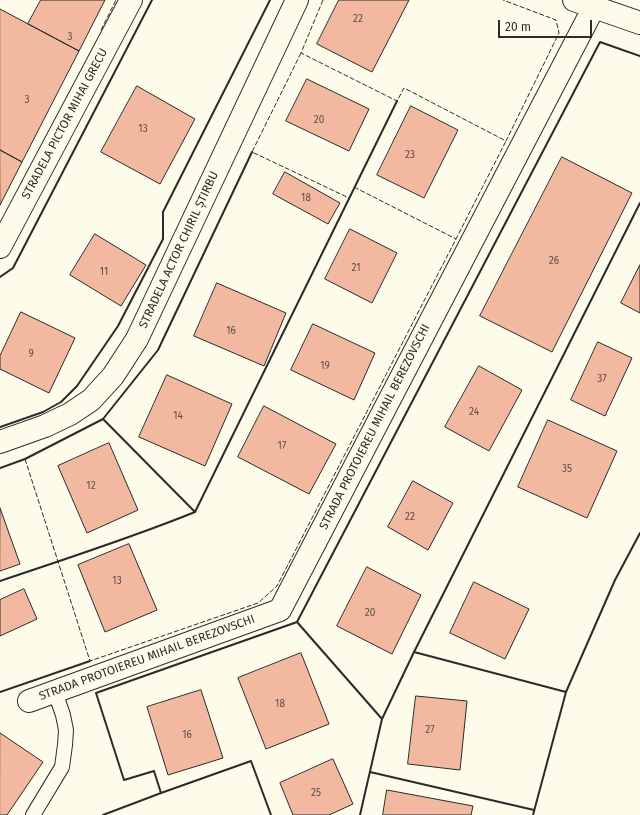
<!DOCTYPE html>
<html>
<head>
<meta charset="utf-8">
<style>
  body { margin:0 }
  #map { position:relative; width:640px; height:815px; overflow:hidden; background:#fdfbea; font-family:"Fira Sans",sans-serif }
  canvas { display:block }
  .scale { position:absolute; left:498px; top:20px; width:94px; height:18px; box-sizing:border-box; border:2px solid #2b2b2b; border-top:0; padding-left:5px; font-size:12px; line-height:14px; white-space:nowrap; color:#2b2b2b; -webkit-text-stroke:3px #fdfbea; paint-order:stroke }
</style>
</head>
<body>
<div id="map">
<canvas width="640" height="815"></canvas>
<div class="scale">20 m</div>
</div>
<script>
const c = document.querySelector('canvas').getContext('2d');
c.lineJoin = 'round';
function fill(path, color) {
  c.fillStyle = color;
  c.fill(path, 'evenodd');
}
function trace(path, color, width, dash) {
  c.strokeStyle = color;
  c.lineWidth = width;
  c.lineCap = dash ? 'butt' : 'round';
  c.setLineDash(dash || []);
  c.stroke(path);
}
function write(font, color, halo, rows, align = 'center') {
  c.font = font + ' "Fira Sans",sans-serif';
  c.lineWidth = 3;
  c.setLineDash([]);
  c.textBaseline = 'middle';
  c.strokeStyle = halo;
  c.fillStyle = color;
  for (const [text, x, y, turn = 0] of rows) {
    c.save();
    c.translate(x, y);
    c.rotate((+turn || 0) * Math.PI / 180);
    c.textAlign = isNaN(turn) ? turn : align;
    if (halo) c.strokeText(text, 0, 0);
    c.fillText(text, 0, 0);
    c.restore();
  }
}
const building = new Path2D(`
  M 41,0 L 105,0 L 79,51 L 28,24 Z
  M 339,0 L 409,0 L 372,72 L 317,44 Z
  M 0,9 L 79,51 L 22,162 L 0,150 Z
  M 307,79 L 369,109 L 349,151 L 286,121 Z
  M 137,86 L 195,119 L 160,184 L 101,152 Z
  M 411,106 L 458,130 L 424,198 L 377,175 Z
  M 0,150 L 22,162 L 0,205 Z
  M 562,157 L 632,193 L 552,352 L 480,316 Z
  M 285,172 L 340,203 L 328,224 L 273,194 Z
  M 350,229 L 397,253 L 372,303 L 325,279 Z
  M 95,234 L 146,265 L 121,306 L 70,275 Z
  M 640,265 L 640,313 L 621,303 Z
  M 217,283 L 286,313 L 264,366 L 194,336 Z
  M 21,312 L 75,338 L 49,393 L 0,369 L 0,356 Z
  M 313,324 L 375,353 L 354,400 L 291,370 Z
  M 598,342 L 632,358 L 605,416 L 571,400 Z
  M 479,366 L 522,390 L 489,451 L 445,427 Z
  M 167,375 L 232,404 L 205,466 L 139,437 Z
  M 264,406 L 336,444 L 309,494 L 238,457 Z
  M 548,420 L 617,451 L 587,518 L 518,487 Z
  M 109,443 L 138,510 L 87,533 L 58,466 Z
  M 413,481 L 453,503 L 428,550 L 388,527 Z
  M 0,508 L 20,564 L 0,571 Z
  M 129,544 L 157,610 L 105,632 L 78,565 Z
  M 367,567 L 421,595 L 392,654 L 337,626 Z
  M 474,582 L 529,609 L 505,659 L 450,633 Z
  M 24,589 L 37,619 L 0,636 L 0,600 Z
  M 301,653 L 329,724 L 266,749 L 238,678 Z
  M 201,690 L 223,758 L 168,775 L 147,707 Z
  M 416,696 L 467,701 L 460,770 L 408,764 Z
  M 0,733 L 43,762 L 7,815 L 0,815 Z
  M 333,759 L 353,804 L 329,815 L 293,815 L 280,783 Z
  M 387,790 L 473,806 L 471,815 L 383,815 Z`);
const service = new Path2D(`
  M 33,815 L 62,767 L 65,745 L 66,730 L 63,715 L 55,692`);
const minor = new Path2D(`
  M 574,0 L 640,23
  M 0,247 L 131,0
  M 0,442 L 45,426 L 70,414 L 91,400 L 113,376 L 137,339 L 297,0
  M 29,701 L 280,610 L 594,7`);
const fence = new Path2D(`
  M 323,0 L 301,53 L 397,101 L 404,88 L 506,141 L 559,33 L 556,20 L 503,0
  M 101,30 L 116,0
  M 301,53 L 252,152 L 349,198
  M 354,187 L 456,239
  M 25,459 L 90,661 L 258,603 L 277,586 L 456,239 L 506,141`);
const wall = new Path2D(`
  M 0,277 L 13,268 L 152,0
  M 103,419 L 195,512
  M 0,427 L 43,412 L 61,402 L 77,386 L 118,326 L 163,239 L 163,212 L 270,0
  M 0,468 L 25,459 L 103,419 L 158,350 L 252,152
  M 0,581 C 65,559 131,538 195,512 L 397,101
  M 297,622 L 382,719
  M 414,652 L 566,692
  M 0,692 L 90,661
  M 370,772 L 534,810
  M 161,793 L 251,761 L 271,815
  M 103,815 L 161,793 L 154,771 L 124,780 L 96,693 L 297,622 L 600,42 L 640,56
  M 360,815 L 382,719 L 414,652 L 640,203
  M 533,815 L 566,692 L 615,580 L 640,533`);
const numberNames = [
  ["22",358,19],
  ["3",70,37],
  ["3",27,100],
  ["20",319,120],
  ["13",143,129],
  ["23",410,155],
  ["18",306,198],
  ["26",554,261],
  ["21",356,268],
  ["11",104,272],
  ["16",231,331],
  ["9",31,354],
  ["19",325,366],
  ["37",602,379],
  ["24",474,412],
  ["14",178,416],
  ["17",282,446],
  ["35",567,469],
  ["12",91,486],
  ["22",410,517],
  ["13",117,581],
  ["20",370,613],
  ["18",280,704],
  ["27",430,730],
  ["16",187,735],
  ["25",316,793]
];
const streetNames = [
  ["STRADELA PICTOR MIHAI GRECU",65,124,-62],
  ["STRADELA ACTOR CHIRIL ȘTIRBU",179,250,-65],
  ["STRADA PROTOIEREU MIHAIL BEREZOVSCHI",375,427,-63],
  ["STRADA PROTOIEREU MIHAIL BEREZOVSCHI",147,658,-20]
];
fill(building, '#f2b8a0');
trace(building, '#2b2b2b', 1);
trace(service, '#2b2b2b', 16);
trace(minor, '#2b2b2b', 24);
trace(service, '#fdfbea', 14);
trace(minor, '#fdfbea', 22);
trace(fence, '#2b2b2b', 1, [5, 2]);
trace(wall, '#2b2b2b', 2);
write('10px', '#5d4e48', null, numberNames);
write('12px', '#2b2b2b', '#fdfbea', streetNames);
</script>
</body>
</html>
